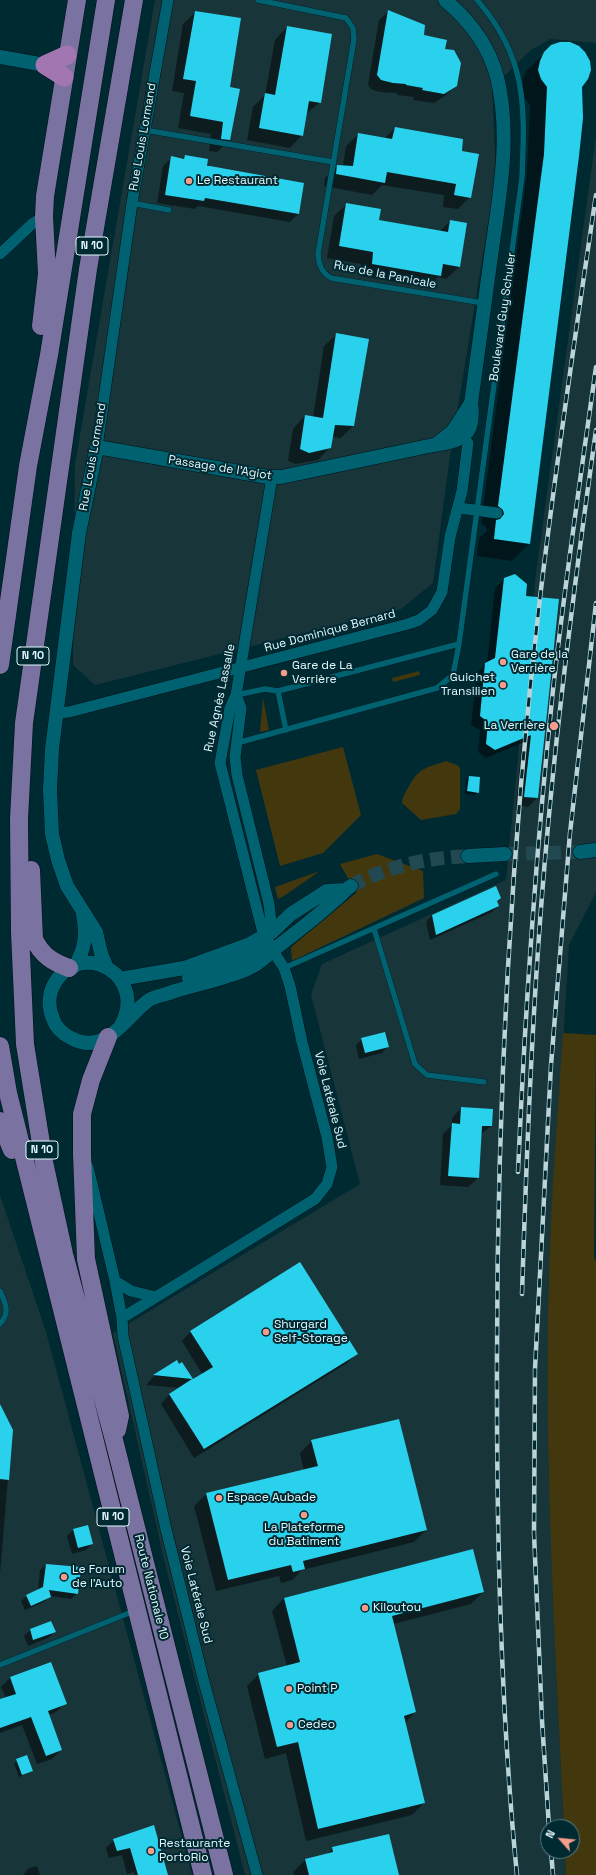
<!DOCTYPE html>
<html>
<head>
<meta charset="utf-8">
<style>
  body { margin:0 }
  #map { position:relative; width:596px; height:1875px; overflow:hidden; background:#002a32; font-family:"Space Grotesk",sans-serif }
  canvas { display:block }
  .north { position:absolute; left:540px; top:1819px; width:40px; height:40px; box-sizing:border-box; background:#002a32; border:1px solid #5b7d84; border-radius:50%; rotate:297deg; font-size:11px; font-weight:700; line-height:16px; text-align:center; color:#e3f9fe }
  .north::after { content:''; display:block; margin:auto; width:14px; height:18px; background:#f49d8c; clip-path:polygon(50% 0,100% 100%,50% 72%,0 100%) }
</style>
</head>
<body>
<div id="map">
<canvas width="596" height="1875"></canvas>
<div class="north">N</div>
</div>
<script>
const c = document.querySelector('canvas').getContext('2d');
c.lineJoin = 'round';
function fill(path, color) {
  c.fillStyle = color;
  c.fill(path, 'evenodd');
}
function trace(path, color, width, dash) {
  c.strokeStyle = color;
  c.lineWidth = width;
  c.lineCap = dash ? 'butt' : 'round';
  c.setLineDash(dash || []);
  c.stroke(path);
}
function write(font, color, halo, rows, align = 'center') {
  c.font = font + ' "Space Grotesk",sans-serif';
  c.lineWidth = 4;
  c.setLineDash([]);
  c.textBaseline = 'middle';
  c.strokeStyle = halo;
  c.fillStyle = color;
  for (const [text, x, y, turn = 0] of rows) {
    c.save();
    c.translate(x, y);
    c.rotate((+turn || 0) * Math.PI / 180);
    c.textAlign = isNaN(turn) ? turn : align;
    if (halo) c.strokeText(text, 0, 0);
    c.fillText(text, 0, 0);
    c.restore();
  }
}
const built = new Path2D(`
  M 155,0 L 596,0 L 596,43 L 551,39 L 531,50 L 492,88 L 496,175 L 450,456 L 433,583 L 401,609 L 95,685 L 73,665 L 75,464 Z
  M 596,136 L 596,892 L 569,945 L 549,1276 L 549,1452 L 556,1666 L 564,1827 L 548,1827 L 548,1851 L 565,1851 L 566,1875 L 245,1875 L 163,1555 L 113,1333 L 360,1184 L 311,995 L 322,964 L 506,880 L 536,573 Z
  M 0,1195 L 46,1332 L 192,1875 L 0,1875 Z`);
const green = new Path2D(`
  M 419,671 L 420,675 L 393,682 L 392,678 Z
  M 263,698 L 269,730 L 260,732 Z
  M 343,747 L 361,815 L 323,853 L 280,866 L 256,770 Z
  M 446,761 L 457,765 L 460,768 L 460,809 L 456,814 L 421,820 L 402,803 C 402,797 406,792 409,786 C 420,767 426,768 446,761 Z
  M 377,854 L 423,871 L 424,898 L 292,961 L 291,947 L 356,893 L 340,864 Z
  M 320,871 L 284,896 L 278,899 L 275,887 Z
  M 563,1033 L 596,1035 L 594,1258 L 596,1261 L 596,1875 L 566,1875 L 565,1851 L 572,1851 L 572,1827 L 564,1827 C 555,1644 544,1460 549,1276 C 551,1195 558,1114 563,1033 Z`);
const shadow = new Path2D(`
  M 389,11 L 444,50 L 456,86 L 446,95 L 434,103 L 413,100 L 414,97 L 397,95 L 397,93 L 380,92 L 371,89 L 368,85 L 379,20 Z
  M 196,12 L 228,88 L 229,140 L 217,152 L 209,151 L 211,134 L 178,128 L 184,93 L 172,91 L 183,24 Z
  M 287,27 L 320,102 L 306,114 L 302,135 L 290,148 L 247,140 L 253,107 L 265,95 L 275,40 Z
  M 545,53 L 581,87 L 529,544 L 512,561 L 477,556 L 479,538 L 487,531 L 486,527 L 481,524 L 527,172 L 530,105 L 524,97 L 522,88 L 523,79 L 527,70 Z
  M 395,128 L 461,152 L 470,197 L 458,209 L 443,207 L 444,195 L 382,185 L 372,195 L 324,186 L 325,178 L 338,166 L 343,166 L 346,146 L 359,134 L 385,138 Z
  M 185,156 L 206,166 L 298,214 L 290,222 L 198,206 L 195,209 L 157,203 L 163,166 L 172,158 L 182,159 Z
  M 347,204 L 378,221 L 440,231 L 450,221 L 459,267 L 446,279 L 438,277 L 428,287 L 360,276 L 361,264 L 327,258 L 334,216 Z
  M 337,334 L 353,426 L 341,438 L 332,437 L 330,447 L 318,460 L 296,464 L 288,461 L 293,429 L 305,416 L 313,418 L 324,346 Z
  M 505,579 L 525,596 L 537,798 L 528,807 L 516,805 L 522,743 L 486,758 L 478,752 L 480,730 L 471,725 L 477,673 L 487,663 L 495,588 Z
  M 469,777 L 478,792 L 475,795 L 465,794 L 466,780 Z
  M 500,898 L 496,902 L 498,906 L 492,912 L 430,940 L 426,922 L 432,915 Z
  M 362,1039 L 388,1046 L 382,1053 L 359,1059 L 356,1045 Z
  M 461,1108 L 491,1126 L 480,1135 L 478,1178 L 468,1187 L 440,1185 L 443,1134 L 452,1125 L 452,1118 Z
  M 191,1331 L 356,1354 L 347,1363 L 194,1458 L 161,1404 L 170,1394 L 180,1388 L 146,1385 L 154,1376 L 176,1361 L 179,1365 L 182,1363 L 192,1380 L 202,1374 L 182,1341 Z
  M 0,1405 L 12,1430 L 0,1574 Z
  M 312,1441 L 426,1530 L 414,1542 L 302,1570 L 292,1580 L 281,1583 L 279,1576 L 216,1591 L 194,1506 L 206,1494 L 304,1471 L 300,1453 Z
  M 87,1526 L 92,1544 L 86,1550 L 72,1554 L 67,1536 L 73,1530 Z
  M 46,1565 L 77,1593 L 71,1599 L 51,1596 L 44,1602 L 25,1610 L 21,1601 L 27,1596 L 38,1591 L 40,1570 Z
  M 483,1592 L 471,1604 L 393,1624 L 415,1712 L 405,1723 L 424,1803 L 412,1815 L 306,1841 L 286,1753 L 265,1759 L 247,1686 L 259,1674 L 287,1666 L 272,1611 L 284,1598 Z
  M 51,1622 L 55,1632 L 48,1638 L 28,1646 L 24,1636 L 30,1630 Z
  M 10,1678 L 65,1703 L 56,1712 L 49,1715 L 61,1750 L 52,1759 L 37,1764 L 22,1725 L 0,1733 L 0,1700 L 6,1698 L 1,1687 Z
  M 27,1757 L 32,1771 L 19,1777 L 14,1763 Z
  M 154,1826 L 167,1875 L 135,1875 L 134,1872 L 127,1874 L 122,1855 L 109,1858 L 106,1848 L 114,1840 Z
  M 333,1848 L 398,1875 L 294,1875 L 293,1872 L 305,1860 L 327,1855 Z
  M 37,1866 L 40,1875 L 23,1875 L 29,1868 Z`);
const building = new Path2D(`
  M 388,10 L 425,25 L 424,35 L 447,40 L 445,49 L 454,50 L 461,63 L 457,86 L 444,94 L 422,90 L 423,88 L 406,85 L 406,84 L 393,83 L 381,80 L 377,75 Z
  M 195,11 L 241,18 L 230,87 L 240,89 L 230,140 L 221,139 L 223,122 L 190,116 L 196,81 L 183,79 Z
  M 287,26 L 332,34 L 321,103 L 309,101 L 303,136 L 259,128 L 265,93 L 275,95 Z
  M 560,42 L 570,42 L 579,46 L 585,52 L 590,61 L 591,70 L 588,79 L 582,87 L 583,118 L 579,156 L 530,544 L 494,539 L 496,520 L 500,519 L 504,514 L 503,510 L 498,506 L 544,154 L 547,87 L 541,79 L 538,70 L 540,61 L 544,52 L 551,45 Z
  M 395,127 L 463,139 L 462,151 L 479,154 L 471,198 L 454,195 L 456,184 L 387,172 L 385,183 L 336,174 L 337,165 L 353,166 L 358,133 L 392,139 Z
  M 185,155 L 208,159 L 207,166 L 210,166 L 304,183 L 299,214 L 205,198 L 204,201 L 165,195 L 171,156 L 184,159 Z
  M 346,203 L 381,209 L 379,220 L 448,232 L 450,220 L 467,223 L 460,267 L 443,264 L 441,276 L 372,264 L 373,252 L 339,246 Z
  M 336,333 L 369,339 L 354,426 L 335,425 L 331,448 L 309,453 L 300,449 L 305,415 L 323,418 Z
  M 515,574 L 527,584 L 526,596 L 559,599 L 538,798 L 524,797 L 531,735 L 495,750 L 486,744 L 488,722 L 480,716 L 485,663 L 495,658 L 504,578 Z
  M 469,776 L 480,777 L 479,793 L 467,791 Z
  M 496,886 L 501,898 L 497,901 L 499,906 L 436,935 L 432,915 Z
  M 385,1032 L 389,1047 L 365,1053 L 361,1038 Z
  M 461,1107 L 493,1109 L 492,1126 L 482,1126 L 479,1178 L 448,1176 L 452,1123 L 460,1124 Z
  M 300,1262 L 358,1354 L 204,1449 L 169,1394 L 192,1379 L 153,1375 L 177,1360 L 179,1364 L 182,1362 L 193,1379 L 213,1367 L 190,1331 Z
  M 0,1404 L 13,1430 L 9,1480 L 0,1479 Z
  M 399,1419 L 427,1530 L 303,1561 L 305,1569 L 293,1572 L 291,1565 L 228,1580 L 206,1493 L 318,1466 L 311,1440 Z
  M 88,1525 L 93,1544 L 78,1548 L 73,1529 Z
  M 473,1549 L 484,1592 L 392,1616 L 416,1712 L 404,1716 L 425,1803 L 318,1829 L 298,1742 L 277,1747 L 258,1673 L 300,1662 L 284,1598 Z
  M 46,1564 L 81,1567 L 78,1594 L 49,1590 L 51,1597 L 31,1606 L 26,1595 L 43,1587 Z
  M 51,1621 L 56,1632 L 33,1640 L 30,1629 Z
  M 51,1662 L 67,1704 L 48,1711 L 62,1750 L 46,1756 L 31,1717 L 0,1728 L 0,1699 L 16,1694 L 10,1677 Z
  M 27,1755 L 33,1771 L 22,1775 L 16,1759 Z
  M 154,1825 L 168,1875 L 138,1875 L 130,1848 L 117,1851 L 113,1839 Z
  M 389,1834 L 399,1875 L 309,1875 L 305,1859 L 333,1852 L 332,1847 Z`);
const tertiaryTunnel = new Path2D(`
  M 505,854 L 580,852
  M 351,886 C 388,866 426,858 468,856`);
const service = new Path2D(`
  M 258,0 L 346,18 L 353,28 L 354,39 L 318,254 C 319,265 321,272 331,278 L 483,303
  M 145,130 L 333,162
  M 132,203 L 169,210
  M 278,691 L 286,730
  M 236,695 L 265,689 L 278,691 L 459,644
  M 237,743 L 437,688 L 453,675 L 459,644 L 522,177 C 525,106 527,57 477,0
  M 374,929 L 415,1064 L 427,1075 L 484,1082
  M 284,968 L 496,874
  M 0,1291 C 6,1304 10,1313 0,1324
  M 0,1665 L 134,1611`);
const minor = new Path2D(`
  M 0,254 L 33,223 L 44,217
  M 97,447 L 132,203 L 168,0
  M 459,508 L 497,513
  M 236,695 L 241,708 L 235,757 L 237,775 L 269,904 L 272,932
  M 56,713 L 69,712 L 408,624 L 419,620 L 432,610 L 442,592 L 450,537 L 462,491 L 468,443 L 463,437
  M 88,1167 L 115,1281 L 122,1318 L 123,1336 L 165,1525 L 204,1682 L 257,1875
  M 115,1281 L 131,1291 L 156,1297
  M 122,1318 L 315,1199 L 327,1184 L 332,1167 L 327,1137 L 302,1042 L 290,986 L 284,968 L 264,937 L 220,763 L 230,708 L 236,695 L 272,477`);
const tertiary = new Path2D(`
  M 0,57 L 45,65
  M 437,444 L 453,431 L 471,403
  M 580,852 L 596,850
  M 468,856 L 505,854
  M 75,966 C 85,949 87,934 83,915
  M 107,968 L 101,953 L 96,932 L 67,886 L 58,860 L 52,834 L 50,790 L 52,749 L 79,533 L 97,447 L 268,477 L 281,477 L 424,447 C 453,441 477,443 471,403 C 478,352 485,301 492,249 C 500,193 511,133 497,77 C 489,46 469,20 445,0
  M 189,978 L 250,956 L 268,944
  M 120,979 L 184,968 L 250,944 L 272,932 L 291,914 L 327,891 L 345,890
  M 120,1027 C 150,976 82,939 56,981 C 48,993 48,1007 53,1019 C 56,1028 63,1034 71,1038 C 106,1057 126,1016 149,1000 C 155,996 165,995 172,992 C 197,984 224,979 247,969 C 259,965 267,955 276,948 C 296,932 317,917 335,900 C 341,895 345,890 351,886`);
const primary = new Path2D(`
  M 134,0 L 88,269 L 24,723 L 19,819 L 20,932 L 25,1044 L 44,1162 L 64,1254 L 114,1440 L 224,1875
  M 41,326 L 47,274 L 44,217 L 45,196 L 77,0
  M 0,665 L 28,466 L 49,355 L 106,0
  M 31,870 L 34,939 C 42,956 53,962 69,968
  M 108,1037 L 91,1080 L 82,1114 L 82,1154 L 86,1259 L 120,1416 L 117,1430
  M 0,1046 L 8,1093 L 203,1875
  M 0,1121 L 12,1150`);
const trunk = new Path2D(`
  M 45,65 L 67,55
  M 45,65 L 64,77`);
const rail = new Path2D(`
  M 518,1172 C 525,1011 536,850 553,690 C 565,582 581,474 596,367
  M 522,1294 C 527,1141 533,989 547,837 C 559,701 577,565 596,430
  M 549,1827 L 542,1721 L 534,1533 L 535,1369 L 551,1065 L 570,833 L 596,603
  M 551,1851 L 553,1875
  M 517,1875 C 501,1715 497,1553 497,1393 C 496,1127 509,861 540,598 C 556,463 576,329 596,195`);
const markers = [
  [189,181,4,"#f49d8c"],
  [503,662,4,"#f49d8c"],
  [284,673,4,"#f49d8c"],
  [503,685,4,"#f49d8c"],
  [554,726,5,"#f49d8c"],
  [266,1332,4,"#f49d8c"],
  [219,1498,4,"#f49d8c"],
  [304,1515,4,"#f49d8c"],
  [64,1577,4,"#f49d8c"],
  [365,1608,4,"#f49d8c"],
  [289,1689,4,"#f49d8c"],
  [290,1725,4,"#f49d8c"],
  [151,1851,4,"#f49d8c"]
];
const shields = [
  [92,246,32],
  [33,656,32],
  [42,1150,32],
  [113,1517,32]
];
const shieldNames = [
  ["N 10",92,246],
  ["N 10",33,656],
  ["N 10",42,1150],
  ["N 10",113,1517]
];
const streetNames = [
  ["Rue Louis Lormand",143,137,-80],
  ["Rue de la Panicale",385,275,11],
  ["Boulevard Guy Schuler",503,317,-82],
  ["Rue Louis Lormand",93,457,-80],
  ["Passage de l'Agiot",220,468,9],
  ["Rue Dominique Bernard",330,631,-15],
  ["Rue Agnès Lassalle",220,698,-78],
  ["Voie Latérale Sud",330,1100,76],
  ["Route Nationale 10",151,1587,76],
  ["Voie Latérale Sud",196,1595,76]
];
const poiNames = [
  ["Le Restaurant",197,181],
  ["Gare de la",511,655],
  ["Verrière",511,669],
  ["Gare de La",292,666],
  ["Verrière",292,680],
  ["Guichet",495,678,"right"],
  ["Transilien",495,692,"right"],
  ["La Verrière",545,726,"right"],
  ["Shurgard",274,1325],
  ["Self-Storage",274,1339],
  ["Espace Aubade",227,1498],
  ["La Plateforme",304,1528,"center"],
  ["du Batiment",304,1542,"center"],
  ["Le Forum",72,1570],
  ["de l'Auto",72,1584],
  ["Kiloutou",373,1608],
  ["Point P",297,1689],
  ["Cedeo",298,1725],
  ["Restaurante",159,1844],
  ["PortoRio",159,1858]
];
fill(built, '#18353a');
fill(green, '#43370d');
fill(shadow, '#0007');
fill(building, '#2ad1ec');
trace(tertiaryTunnel, '#224951', 14, [14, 7]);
trace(service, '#001116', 6);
trace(minor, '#001116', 12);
trace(tertiary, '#001116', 15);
trace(primary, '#001116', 19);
trace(trunk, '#001116', 20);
trace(service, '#006271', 5.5);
trace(minor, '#006271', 11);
trace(tertiary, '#006271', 14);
trace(primary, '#7a72a1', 18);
trace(trunk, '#a277b1', 19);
trace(rail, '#bad4d9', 4.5);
trace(rail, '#002a32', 3, [9]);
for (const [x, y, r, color] of markers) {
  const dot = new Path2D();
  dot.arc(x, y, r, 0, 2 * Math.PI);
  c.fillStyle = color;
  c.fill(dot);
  trace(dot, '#002a32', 1.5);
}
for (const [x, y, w] of shields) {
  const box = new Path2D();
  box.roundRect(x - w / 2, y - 9, w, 18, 3);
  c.fillStyle = '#002a32';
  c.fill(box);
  trace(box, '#e3f9fe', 1);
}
write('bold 11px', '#e3f9fe', null, shieldNames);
write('12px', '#e3f9fe', '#002a32', streetNames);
write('12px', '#e3f9fe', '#002a32', poiNames, 'left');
</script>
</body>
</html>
